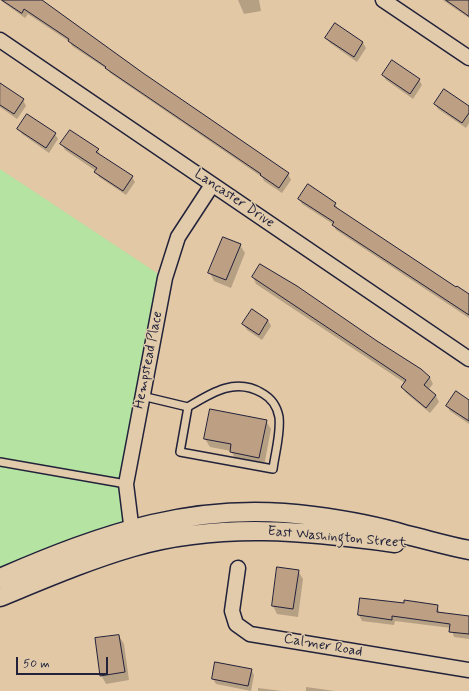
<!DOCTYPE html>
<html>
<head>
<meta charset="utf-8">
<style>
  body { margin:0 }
  #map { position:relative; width:469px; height:691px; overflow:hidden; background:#e3c8a5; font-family:Mynerve,sans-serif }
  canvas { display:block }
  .scale { position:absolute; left:16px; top:657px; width:92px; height:18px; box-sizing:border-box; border:2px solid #22223b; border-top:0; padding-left:5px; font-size:12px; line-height:14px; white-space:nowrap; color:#22223b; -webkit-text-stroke:3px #e1cbaa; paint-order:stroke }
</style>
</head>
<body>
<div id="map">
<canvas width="469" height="691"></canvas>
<div class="scale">50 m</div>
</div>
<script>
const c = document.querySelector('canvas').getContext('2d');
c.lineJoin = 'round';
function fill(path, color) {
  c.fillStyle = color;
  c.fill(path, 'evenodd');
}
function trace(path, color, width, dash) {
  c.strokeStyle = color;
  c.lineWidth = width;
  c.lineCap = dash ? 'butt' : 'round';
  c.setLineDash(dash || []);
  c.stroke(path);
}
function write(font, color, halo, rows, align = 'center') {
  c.font = font + ' Mynerve,sans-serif';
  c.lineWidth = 3;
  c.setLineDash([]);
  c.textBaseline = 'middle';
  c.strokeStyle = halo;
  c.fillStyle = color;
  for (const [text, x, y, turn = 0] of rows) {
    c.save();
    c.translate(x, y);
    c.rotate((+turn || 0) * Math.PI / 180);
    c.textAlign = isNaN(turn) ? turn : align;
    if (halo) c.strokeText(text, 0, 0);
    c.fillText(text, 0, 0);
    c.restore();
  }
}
const green = new Path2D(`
  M 0,169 L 160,275 L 120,488 L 123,523 L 0,577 Z`);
const shadow = new Path2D(`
  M 0,0 L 43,2 L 70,20 L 73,25 L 288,174 L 291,180 L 282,193 L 264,181 L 262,177 L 110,73 L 108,70 L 72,46 L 70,42 L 28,14 L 25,18 Z
  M 238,0 L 259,0 L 261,11 L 244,14 Z
  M 443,0 L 469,0 L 469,18 L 444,1 Z
  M 335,25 L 363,43 L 366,48 L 357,62 L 330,43 L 326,38 Z
  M 383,75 L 419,80 L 422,85 L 413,99 L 386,80 Z
  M 0,84 L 23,100 L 26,106 L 17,119 L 0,107 Z
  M 435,104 L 469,107 L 469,123 L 466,128 L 438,109 Z
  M 19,129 L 55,134 L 58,139 L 49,153 L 22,134 Z
  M 62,144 L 98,149 L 100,156 L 132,177 L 135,182 L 126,195 L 99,177 L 96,171 L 65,150 Z
  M 299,199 L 335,203 L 338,210 L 456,288 L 469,295 L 469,318 L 336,230 L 333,224 L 302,204 Z
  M 240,245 L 245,253 L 231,288 L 214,281 L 210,273 Z
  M 253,277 L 377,342 L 420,369 L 430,378 L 433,384 L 428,390 L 436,396 L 439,402 L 430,413 L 406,393 L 402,387 L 405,383 L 256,284 Z
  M 268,320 L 271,326 L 262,340 L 247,330 L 243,324 Z
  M 469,401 L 469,424 L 450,411 L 447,406 Z
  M 266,421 L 271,429 L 264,466 L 236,460 L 231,451 L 210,447 L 205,439 Z
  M 298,571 L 303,579 L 298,617 L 277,614 L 273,606 Z
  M 361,599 L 405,605 L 437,605 L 440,614 L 469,617 L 469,639 L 454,637 L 451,628 L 395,621 L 394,625 L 362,621 L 359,615 Z
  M 119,636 L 124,644 L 129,680 L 106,684 L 101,675 Z
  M 251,669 L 254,675 L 251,691 L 216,684 L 213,679 Z
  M 306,687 L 335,691 L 306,691 Z
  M 258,688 L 282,691 L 258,691 Z`);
const building = new Path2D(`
  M 2,0 L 42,0 L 143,73 L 289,173 L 279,188 L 260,175 L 261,174 L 105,68 L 106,67 L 68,41 L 69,39 L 24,9 L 22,13 Z
  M 446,0 L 469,0 L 469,16 Z
  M 335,23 L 363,42 L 354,57 L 325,38 Z
  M 392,60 L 420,79 L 410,94 L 382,75 Z
  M 0,83 L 24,99 L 14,114 L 0,105 Z
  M 444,89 L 469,106 L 469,113 L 462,123 L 434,104 Z
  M 27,114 L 56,133 L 46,148 L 17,129 Z
  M 70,130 L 99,149 L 96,152 L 133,176 L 123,191 L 94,172 L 97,168 L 60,144 Z
  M 308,184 L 336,203 L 334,206 L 456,287 L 457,286 L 469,294 L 469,315 L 332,225 L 334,222 L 298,199 Z
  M 223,237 L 241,244 L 226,280 L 208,273 Z
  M 260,264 L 297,286 L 377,341 L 421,369 L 430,377 L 424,385 L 436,395 L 426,408 L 401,387 L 406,380 L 252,277 Z
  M 252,309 L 268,320 L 259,335 L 242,324 Z
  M 456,391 L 469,400 L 469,421 L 446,406 Z
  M 210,409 L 267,420 L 259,458 L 230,452 L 231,444 L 204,439 Z
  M 277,567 L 299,570 L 293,609 L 272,606 Z
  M 360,598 L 404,603 L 404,600 L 438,605 L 437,612 L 469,616 L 469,634 L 449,632 L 450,624 L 392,616 L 392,620 L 358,615 Z
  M 119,635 L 125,672 L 100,676 L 95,638 Z
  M 215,662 L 252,669 L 248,686 L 212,679 Z`);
const service = new Path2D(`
  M 142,396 L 188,407 L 180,452 L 273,469 C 275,453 281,433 279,417 C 277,406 271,398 262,393 C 235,377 211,393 188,407
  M 0,462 L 126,484`);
const minor = new Path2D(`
  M 383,0 L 469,58
  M 0,40 L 469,359
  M 133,540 L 126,484 L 165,278 L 178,237 L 212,185
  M 238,568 L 232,611 L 236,624 L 250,634 L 469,670`);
const tertiary = new Path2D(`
  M 0,578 C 104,533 197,500 313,516 C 344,520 377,526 407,535 C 428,540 448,546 469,550
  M 0,597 C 44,579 88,560 133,547 C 221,522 307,531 395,543`);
const streetNames = [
  ["Lancaster Drive",234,199,34],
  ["Hempstead Place",149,360,-79],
  ["East Washington Street",337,538,5],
  ["Calmer Road",323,646,10]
];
fill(green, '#b4e3a2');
fill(shadow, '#0003');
fill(building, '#bd9f84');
trace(building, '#22223b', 1);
trace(service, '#22223b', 10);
trace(minor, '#22223b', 17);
trace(tertiary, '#22223b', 21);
trace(service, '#e1cbaa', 7);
trace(minor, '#e1cbaa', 14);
trace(tertiary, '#e1cbaa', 18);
write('14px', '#22223b', '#e1cbaa', streetNames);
</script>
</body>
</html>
